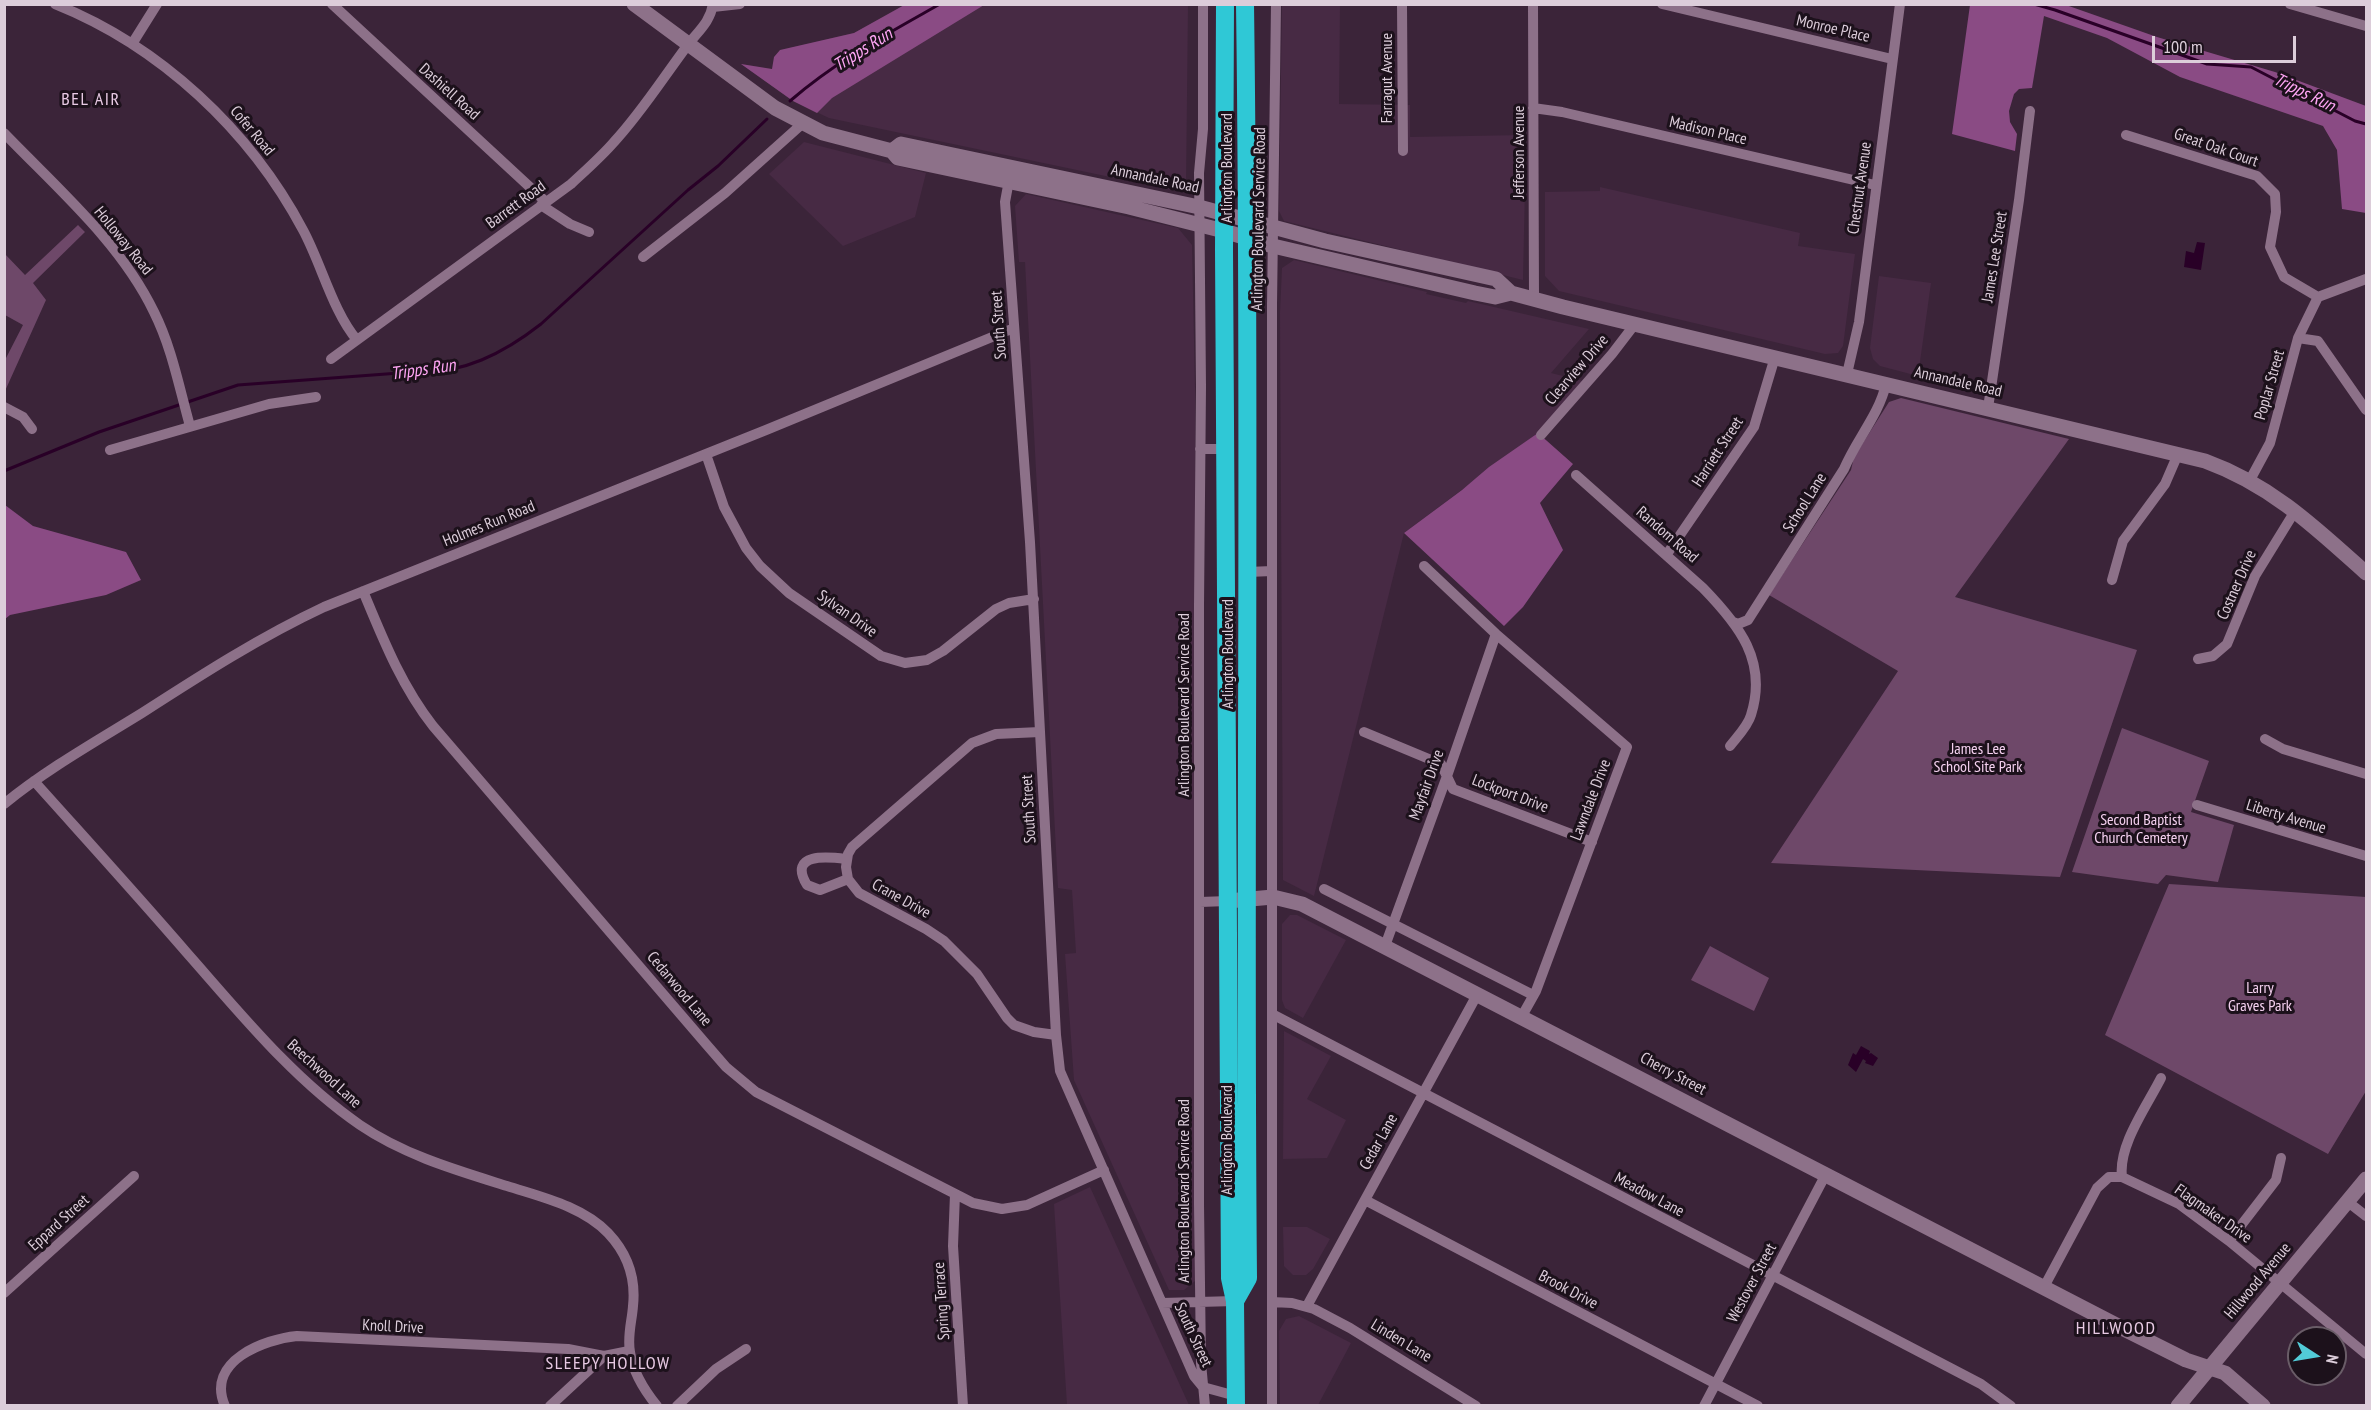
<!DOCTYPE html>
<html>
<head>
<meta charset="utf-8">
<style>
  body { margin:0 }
  #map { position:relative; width:2371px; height:1410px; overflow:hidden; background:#3b2439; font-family:"PT Sans Narrow",sans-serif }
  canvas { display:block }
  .frame { position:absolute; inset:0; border:6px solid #dccdda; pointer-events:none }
  .north { position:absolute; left:2287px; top:1326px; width:60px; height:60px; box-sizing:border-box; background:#1c111b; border:2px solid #695c67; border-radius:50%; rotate:102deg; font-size:16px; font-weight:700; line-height:24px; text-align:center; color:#dccdda }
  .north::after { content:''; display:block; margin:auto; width:21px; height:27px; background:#52cbd7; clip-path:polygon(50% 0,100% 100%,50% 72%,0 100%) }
  .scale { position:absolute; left:2152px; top:36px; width:144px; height:27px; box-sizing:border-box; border:3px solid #dccdda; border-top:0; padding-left:8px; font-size:18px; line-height:21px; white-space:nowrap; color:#dccdda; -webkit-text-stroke:4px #1c111b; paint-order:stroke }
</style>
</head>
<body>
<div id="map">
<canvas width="2371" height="1410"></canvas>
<div class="frame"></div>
<div class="north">N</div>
<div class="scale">100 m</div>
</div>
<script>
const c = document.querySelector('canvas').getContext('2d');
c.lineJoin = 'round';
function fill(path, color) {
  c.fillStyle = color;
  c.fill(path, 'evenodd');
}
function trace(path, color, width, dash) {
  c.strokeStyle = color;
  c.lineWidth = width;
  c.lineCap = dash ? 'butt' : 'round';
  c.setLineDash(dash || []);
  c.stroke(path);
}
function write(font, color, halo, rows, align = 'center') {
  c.font = font + ' "PT Sans Narrow",sans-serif';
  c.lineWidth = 6;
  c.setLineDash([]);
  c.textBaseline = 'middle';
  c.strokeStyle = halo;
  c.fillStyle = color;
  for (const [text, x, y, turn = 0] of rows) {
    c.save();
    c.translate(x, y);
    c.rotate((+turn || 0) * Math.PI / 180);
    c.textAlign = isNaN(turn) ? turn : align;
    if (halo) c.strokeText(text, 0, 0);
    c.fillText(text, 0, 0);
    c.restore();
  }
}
const built = new Path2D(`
  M 906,5 L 1188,5 L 1186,187 L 1177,191 L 829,118 L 793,101 L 741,64 L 795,73 L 790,48 L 854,33 Z
  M 1282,5 L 1340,5 L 1339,104 L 1410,105 L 1410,137 L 1526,135 L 1523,280 L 1284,221 L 1279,211 Z
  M 804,142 L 926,173 L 915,217 L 843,246 L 769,174 Z
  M 1600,187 L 1800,233 L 1798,246 L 1855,254 L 1843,346 L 1838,353 L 1825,354 L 1559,291 L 1545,276 L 1545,192 L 1600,191 Z
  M 1026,194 L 1178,228 L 1192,245 L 1195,387 L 1195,1281 L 1184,1290 L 1169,1290 L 1074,1080 L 1065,954 L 1076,953 L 1072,890 L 1058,888 L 1025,262 L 1019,262 L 1015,206 Z
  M 1294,260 L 1427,292 L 1426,294 L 1466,303 L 1468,301 L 1589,329 L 1551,373 L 1583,381 L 1538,433 L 1404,533 L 1314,896 L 1283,880 L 1280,313 L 1282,268 Z
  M 1879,276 L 1931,283 L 1918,376 L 1880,366 L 1873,359 L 1870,348 Z
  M 1290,915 L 1297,915 L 1346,940 L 1303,1018 L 1285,1008 L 1282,1000 L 1282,924 Z
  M 1284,1031 L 1331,1056 L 1307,1099 L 1346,1120 L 1327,1158 L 1283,1159 Z
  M 1090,1187 L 1189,1405 L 1067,1405 L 1054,1204 Z
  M 1283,1227 L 1307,1227 L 1330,1239 L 1313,1269 L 1306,1275 L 1293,1275 L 1284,1266 Z
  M 1299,1316 L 1351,1343 L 1318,1405 L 1280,1405 L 1279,1331 L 1286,1319 Z`);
const green = new Path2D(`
  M 78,225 L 85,232 L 33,283 L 46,300 L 5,391 L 5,360 L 23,325 L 5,315 L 5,254 L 25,275 Z
  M 1901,398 L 2069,439 L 1955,597 L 2137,650 L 2060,877 L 1771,863 L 1898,671 L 1769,595 L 1851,470 L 1854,457 L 1889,402 Z
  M 2122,728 L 2209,761 L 2191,812 L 2234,825 L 2218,882 L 2166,875 L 2158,884 L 2072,872 Z
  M 2169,884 L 2366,897 L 2366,1091 L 2328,1154 L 2105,1035 Z
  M 1710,946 L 1769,978 L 1754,1011 L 1691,980 Z`);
const forest = new Path2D(`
  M 906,4 L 984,5 L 832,98 L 817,113 L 793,101 L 741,64 L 772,69 L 774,57 L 780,50 L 854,33 Z
  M 1970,5 L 2066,5 L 2157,37 L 2275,72 L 2366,106 L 2366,213 L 2342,209 L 2337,150 L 2323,126 L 2180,77 L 2107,38 L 2044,16 L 2032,88 L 2019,89 L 2014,94 L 2009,111 L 2010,122 L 2017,134 L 2015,151 L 1952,134 Z
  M 1538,433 L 1573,464 L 1540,503 L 1563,550 L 1523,607 L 1504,626 L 1404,533 L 1462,490 L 1489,467 Z
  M 5,505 L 33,526 L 126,552 L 141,580 L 106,595 L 10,615 L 5,619 Z`);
const water = new Path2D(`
  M 2197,242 L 2205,243 L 2201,270 L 2184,267 L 2186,251 L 2194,253 Z
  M 1861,1046 L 1870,1051 L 1869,1054 L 1871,1053 L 1878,1058 L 1873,1066 L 1865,1063 L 1866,1061 L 1863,1059 L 1856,1072 L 1848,1065 L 1853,1053 L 1856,1055 Z`);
const stream = new Path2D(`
  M 2034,4 L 2055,10 L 2207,64 L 2251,67 L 2355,121 L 2366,124
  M 790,101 C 836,61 887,34 940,4
  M 4,471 L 99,432 L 238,385 L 413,372 C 462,375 504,353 541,324 L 688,190 L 718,166 L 767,119`);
const street = new Path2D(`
  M 55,4 C 160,46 250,130 303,230 C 321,263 333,312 357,340
  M 332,4 L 546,202
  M 1203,4 L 1203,129 L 1199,173 L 1201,387 L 1199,606 L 1199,1204 L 1201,1363 L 1205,1406
  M 1402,4 L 1403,151
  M 1533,4 L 1534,299
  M 1662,4 L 1892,59
  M 2290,4 L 2366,26
  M 713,7 L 740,4
  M 132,44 L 157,4
  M 1533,108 L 1562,112 L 1875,185
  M 4,133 C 57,188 121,243 154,312 C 172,348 179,387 190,426
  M 2126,135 L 2257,176 L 2275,194 L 2276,212 L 2270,247 L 2284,277 L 2318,297
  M 1010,175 L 1005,202 L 1030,542 L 1056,1035 L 1060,1071 L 1194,1376 L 1203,1387 L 1236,1396
  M 541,205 L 570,224 L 589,232
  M 643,257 L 725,193 L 802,124
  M 2318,297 L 2366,279
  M 2298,338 L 2318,341 L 2366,410
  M 331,359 L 571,184 C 586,170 601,157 614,142 C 641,113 663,78 687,46 C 697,32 710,23 713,4
  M 1847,374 L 1859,322 L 1900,4
  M 4,407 L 23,417 L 32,429
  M 1988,408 L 2019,200 L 2030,111
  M 1541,435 L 1612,354 L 1635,324
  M 1200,449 L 1227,449
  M 110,450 L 269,404 L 316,397
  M 706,454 L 724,507 L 746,548 L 760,566 L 789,593 L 881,656 L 905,663 L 927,660 L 943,651 L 996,609 L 1009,603 L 1034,599
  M 1576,475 L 1703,588 C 1739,625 1768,661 1751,715 C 1748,726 1737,737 1730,746
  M 2250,480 L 2270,443 L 2298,338 L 2318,297
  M 1667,554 L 1754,427 L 1775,357
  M 1424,566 L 1496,634 L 1627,747 L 1536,991 L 1522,1016
  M 1248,572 L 1272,571
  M 2112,580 L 2123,541 L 2165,484 L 2178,454
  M 363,591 C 383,639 401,685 433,726 L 706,1044 L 726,1067 L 756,1092 L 973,1203 L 1002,1209 L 1027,1205 L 1104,1170
  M 1733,622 L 1738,624 L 1748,620 L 1844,469 C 1856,440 1879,415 1886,384
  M 2198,659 L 2213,656 L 2227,644 L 2255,576 L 2295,511
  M 1040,732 L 996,734 L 972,743 L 852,847 L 848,854 L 846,867 L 848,879 L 859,893 L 926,929 L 944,941 L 977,974 L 1007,1018 L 1014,1025 L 1034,1032 L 1056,1035
  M 1364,732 L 1441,764 L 1453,789 L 1592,842
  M 2265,739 L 2283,749 L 2366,774
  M 34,781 C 85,838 137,895 187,953 C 240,1013 293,1079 360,1125 C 404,1155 456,1170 507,1186 C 541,1197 582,1206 608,1233 C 627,1253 636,1278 633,1306 C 632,1321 627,1336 630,1352 C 633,1373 644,1390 657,1406
  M 4,804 C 47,769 95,742 142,713 C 201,675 260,637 324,607 L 766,430 L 1014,328
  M 2197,805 L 2366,856
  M 846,859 C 829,857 787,852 807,885 L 820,890 L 848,879
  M 1324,889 L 1533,995
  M 1200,902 L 1228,901
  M 1385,946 L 1447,776 L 1496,634
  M 1272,1014 L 1981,1384 L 2011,1406
  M 2122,1177 C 2118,1145 2147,1106 2161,1078
  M 955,1194 L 953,1246 L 963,1406
  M 1365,1200 L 1758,1406
  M 2348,1202 L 2366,1216
  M 2229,1241 L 2276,1180 L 2281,1158
  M 2044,1287 L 2097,1188 L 2109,1177 L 2122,1177 L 2179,1204 L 2229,1241 L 2366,1354
  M 4,1293 L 134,1176
  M 1272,1302 L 1292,1303 L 1314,1309 L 1350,1328 L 1476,1406
  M 1162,1303 L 1235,1301
  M 1307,1306 L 1478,993
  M 225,1406 C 205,1361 265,1339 297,1336 L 568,1349 L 604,1356
  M 550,1406 L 604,1356 L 629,1351
  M 677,1406 L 716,1369 L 746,1349
  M 1272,1406 L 1272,305 L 1276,4
  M 1704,1406 L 1826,1174`);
const secondary = new Path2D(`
  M 634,4 L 775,108 L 823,133 L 892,151 L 898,158 L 1129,207 L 1224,231 L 1273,246 L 1475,293 L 1495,297 L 1511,293
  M 892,151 L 901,144 L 1199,207 L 1325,241 L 1496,279 L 1511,293 L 1563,307 L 2205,461 C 2271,485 2315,527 2366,573
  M 1228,901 L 1273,897 L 1302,904 L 2118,1326 L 2186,1360 L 2225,1373 L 2263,1406
  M 2178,1406 L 2366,1179`);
const highway = new Path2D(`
  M 1225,4 L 1224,250 L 1230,1278 L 1235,1301 L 1236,1406
  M 1235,1301 L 1248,1278 C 1244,853 1251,429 1245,4`);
const streetNames = [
  ["Monroe Place",1833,29,13],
  ["Farragut Avenue",1387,78,-90],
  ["Dashiell Road",449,92,42],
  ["Cofer Road",252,131,50],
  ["Madison Place",1708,131,13],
  ["Great Oak Court",2216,148,19],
  ["Jefferson Avenue",1519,152,-90],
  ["Arlington Boulevard",1227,168,-90],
  ["Annandale Road",1155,179,12],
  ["Chestnut Avenue",1860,188,-82],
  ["Barrett Road",516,205,-36],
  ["Arlington Boulevard Service Road",1259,219,-89],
  ["Holloway Road",123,241,51],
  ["James Lee Street",1995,257,-81],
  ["South Street",999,325,-94],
  ["Clearview Drive",1577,370,-49],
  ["Annandale Road",1958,382,13],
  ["Poplar Street",2270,385,-74],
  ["Harriett Street",1718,452,-57],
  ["School Lane",1805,503,-58],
  ["Holmes Run Road",489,524,-22],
  ["Random Road",1667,535,41],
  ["Costner Drive",2237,585,-66],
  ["Sylvan Drive",847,614,35],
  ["Arlington Boulevard",1228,654,-90],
  ["Arlington Boulevard Service Road",1184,705,-90],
  ["Mayfair Drive",1427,785,-70],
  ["Lockport Drive",1510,794,21],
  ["Lawndale Drive",1591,800,-69],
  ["South Street",1029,809,-93],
  ["Liberty Avenue",2286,817,17],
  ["Crane Drive",901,899,29],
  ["Cedarwood Lane",679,989,50],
  ["Beechwood Lane",324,1074,42],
  ["Cherry Street",1673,1074,28],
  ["Arlington Boulevard",1227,1140,-90],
  ["Cedar Lane",1379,1142,-61],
  ["Arlington Boulevard Service Road",1184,1191,-90],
  ["Meadow Lane",1649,1195,28],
  ["Flagmaker Drive",2213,1214,35],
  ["Eppard Street",59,1223,-42],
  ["Hillwood Avenue",2258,1281,-50],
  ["Westover Street",1752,1283,-62],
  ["Brook Drive",1568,1290,28],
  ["Spring Terrace",942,1301,-94],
  ["Knoll Drive",393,1327,3],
  ["South Street",1193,1335,65],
  ["Linden Lane",1401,1341,31]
];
const parkNames = [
  ["James Lee",1978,749],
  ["School Site Park",1978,767],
  ["Second Baptist",2141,820],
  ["Church Cemetery",2141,838],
  ["Larry",2260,988],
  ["Graves Park",2260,1006]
];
const waterNames = [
  ["Tripps Run",863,50,-32],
  ["Tripps Run",2304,93,26],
  ["Tripps Run",423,370,-8]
];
const neighbourhoodNames = [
  ["BEL AIR",91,100],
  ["HILLWOOD",2116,1329],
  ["SLEEPY HOLLOW",608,1364]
];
fill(built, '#472a44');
fill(green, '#6e4869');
fill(forest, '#8a4b84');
fill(water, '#290027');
trace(stream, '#290027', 3);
trace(street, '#8d7189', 10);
trace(secondary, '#8d7189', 15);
trace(highway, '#2fc8d6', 18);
write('16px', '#dccdda', '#1c111b', streetNames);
write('16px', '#f5d1f0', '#1c111b', parkNames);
write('italic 18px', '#fea5f4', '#1c111b', waterNames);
c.letterSpacing = '1.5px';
write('18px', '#e8cae4', '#1c111b', neighbourhoodNames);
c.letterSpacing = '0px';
</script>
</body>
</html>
